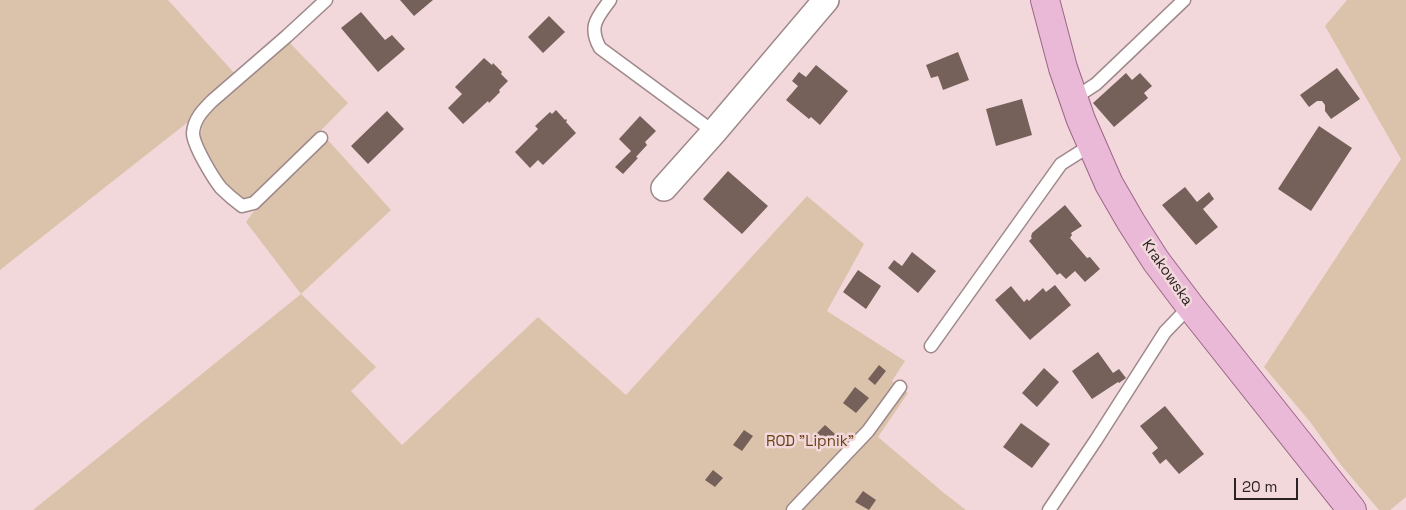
<!DOCTYPE html>
<html>
<head>
<meta charset="utf-8">
<style>
  body { margin:0 }
  #map { position:relative; width:1406px; height:510px; overflow:hidden; background:#f2d8db; font-family:"Space Grotesk",sans-serif }
  canvas { display:block }
  .scale { position:absolute; left:1234px; top:478px; width:64px; height:22px; box-sizing:border-box; border:2px solid #2b2223; border-top:0; padding-left:6px; font-size:15px; line-height:18px; white-space:nowrap; color:#2b2223; -webkit-text-stroke:4px #f2d8db; paint-order:stroke }
</style>
</head>
<body>
<div id="map">
<canvas width="1406" height="510"></canvas>
<div class="scale">20 m</div>
</div>
<script>
const c = document.querySelector('canvas').getContext('2d');
c.lineJoin = 'round';
function fill(path, color) {
  c.fillStyle = color;
  c.fill(path, 'evenodd');
}
function trace(path, color, width, dash) {
  c.strokeStyle = color;
  c.lineWidth = width;
  c.lineCap = dash ? 'butt' : 'round';
  c.setLineDash(dash || []);
  c.stroke(path);
}
function write(font, color, halo, rows, align = 'center') {
  c.font = font + ' "Space Grotesk",sans-serif';
  c.lineWidth = 5;
  c.setLineDash([]);
  c.textBaseline = 'middle';
  c.strokeStyle = halo;
  c.fillStyle = color;
  for (const [text, x, y, turn = 0] of rows) {
    c.save();
    c.translate(x, y);
    c.rotate((+turn || 0) * Math.PI / 180);
    c.textAlign = isNaN(turn) ? turn : align;
    if (halo) c.strokeText(text, 0, 0);
    c.fillText(text, 0, 0);
    c.restore();
  }
}
const green = new Path2D(`
  M 0,0 L 168,0 L 236,75 L 196,110 L 188,122 L 0,270 Z
  M 1347,0 L 1406,0 L 1406,497 L 1390,510 L 1379,510 L 1341,465 L 1311,423 L 1264,367 L 1401,159 L 1325,26 Z
  M 288,41 L 348,103 L 257,195 L 249,199 L 240,198 L 229,190 L 203,150 L 200,137 L 203,123 L 211,110 Z
  M 327,139 L 391,210 L 301,294 L 376,367 L 351,391 L 402,445 L 538,317 L 626,395 L 807,196 L 864,244 L 827,311 L 905,361 L 892,381 L 908,393 L 878,437 L 944,493 L 966,510 L 33,510 L 301,294 L 246,222 L 257,207 Z`);
const building = new Path2D(`
  M 400,0 L 433,0 L 414,16 Z
  M 361,12 L 385,40 L 392,35 L 405,49 L 378,72 L 341,28 Z
  M 549,16 L 565,32 L 543,53 L 528,37 Z
  M 958,52 L 969,80 L 943,90 L 938,76 L 931,78 L 926,65 Z
  M 484,58 L 492,65 L 493,63 L 502,72 L 501,74 L 508,81 L 499,90 L 500,92 L 489,103 L 488,101 L 463,124 L 448,108 L 462,94 L 455,87 Z
  M 816,65 L 848,91 L 820,125 L 811,117 L 809,119 L 786,100 L 798,86 L 792,81 L 799,72 L 806,77 Z
  M 1337,68 L 1360,99 L 1331,119 L 1325,111 L 1325,105 L 1322,101 L 1317,101 L 1309,107 L 1300,95 Z
  M 1126,73 L 1132,80 L 1140,73 L 1152,86 L 1144,93 L 1148,98 L 1114,127 L 1093,103 Z
  M 1022,99 L 1032,135 L 996,146 L 986,109 Z
  M 556,110 L 565,120 L 566,119 L 567,120 L 566,122 L 576,133 L 543,165 L 538,160 L 530,168 L 515,152 L 538,129 L 535,126 L 550,112 L 552,114 Z
  M 387,111 L 404,129 L 368,164 L 351,146 Z
  M 640,116 L 656,131 L 645,142 L 647,145 L 636,157 L 638,158 L 623,174 L 615,167 L 631,151 L 619,139 Z
  M 1319,126 L 1352,148 L 1311,211 L 1278,189 Z
  M 728,171 L 768,206 L 742,234 L 703,199 Z
  M 1185,187 L 1197,202 L 1209,192 L 1214,199 L 1203,209 L 1218,227 L 1196,245 L 1162,205 Z
  M 1065,205 L 1082,226 L 1071,233 L 1072,235 L 1070,238 L 1087,258 L 1090,257 L 1100,269 L 1085,282 L 1075,271 L 1066,279 L 1060,273 L 1057,275 L 1029,241 L 1032,238 L 1031,237 L 1032,233 Z
  M 912,252 L 936,271 L 918,293 L 888,268 L 894,260 L 902,266 Z
  M 858,270 L 881,286 L 866,309 L 843,292 Z
  M 1055,285 L 1071,305 L 1030,340 L 995,300 L 1011,286 L 1024,302 L 1027,299 L 1029,301 L 1043,288 L 1046,292 Z
  M 1098,352 L 1113,373 L 1119,369 L 1126,378 L 1119,383 L 1118,382 L 1092,399 L 1072,371 Z
  M 879,365 L 886,371 L 875,385 L 868,379 Z
  M 1044,368 L 1059,382 L 1037,407 L 1022,393 Z
  M 855,387 L 869,398 L 856,413 L 843,403 Z
  M 1165,406 L 1204,454 L 1179,474 L 1166,459 L 1160,464 L 1152,453 L 1158,448 L 1140,426 Z
  M 1021,423 L 1050,444 L 1032,468 L 1003,447 Z
  M 825,425 L 835,434 L 825,447 L 821,443 L 824,439 L 817,433 Z
  M 744,430 L 753,436 L 742,451 L 733,445 Z
  M 713,470 L 723,478 L 715,487 L 705,480 Z
  M 863,491 L 876,500 L 869,510 L 855,502 Z`);
const service = new Path2D(`
  M 610,0 C 597,18 588,26 600,48 L 714,132
  M 1073,99 L 1096,84 L 1184,0
  M 321,138 L 254,203 L 242,206 C 234,200 228,195 221,188 C 213,178 193,145 193,133 C 194,119 203,110 212,101 L 287,36 L 326,0
  M 931,346 L 1061,164 L 1091,145
  M 793,510 L 868,431 L 900,387
  M 1049,510 L 1096,440 L 1165,332 L 1190,306`);
const minor = new Path2D(`
  M 664,188 L 714,132 L 826,0`);
const primary = new Path2D(`
  M 1045,0 L 1063,68 L 1081,120 L 1109,184 L 1131,222 L 1156,261 L 1190,306 L 1352,510`);
const streetNames = [
  ["Krakowska",1167,273,55]
];
const parkNames = [
  ["ROD \"Lipnik\"",810,442]
];
fill(green, '#dbc3ab');
fill(building, '#75605a');
trace(service, '#9f888a', 15);
trace(minor, '#9f888a', 28);
trace(primary, '#9d6687', 30);
trace(service, '#fff', 12);
trace(minor, '#fff', 25);
trace(primary, '#e9b9d7', 28);
write('15px', '#2b2223', '#f2d8db', streetNames);
write('15px', '#6a4315', '#f2d8db', parkNames);
</script>
</body>
</html>
